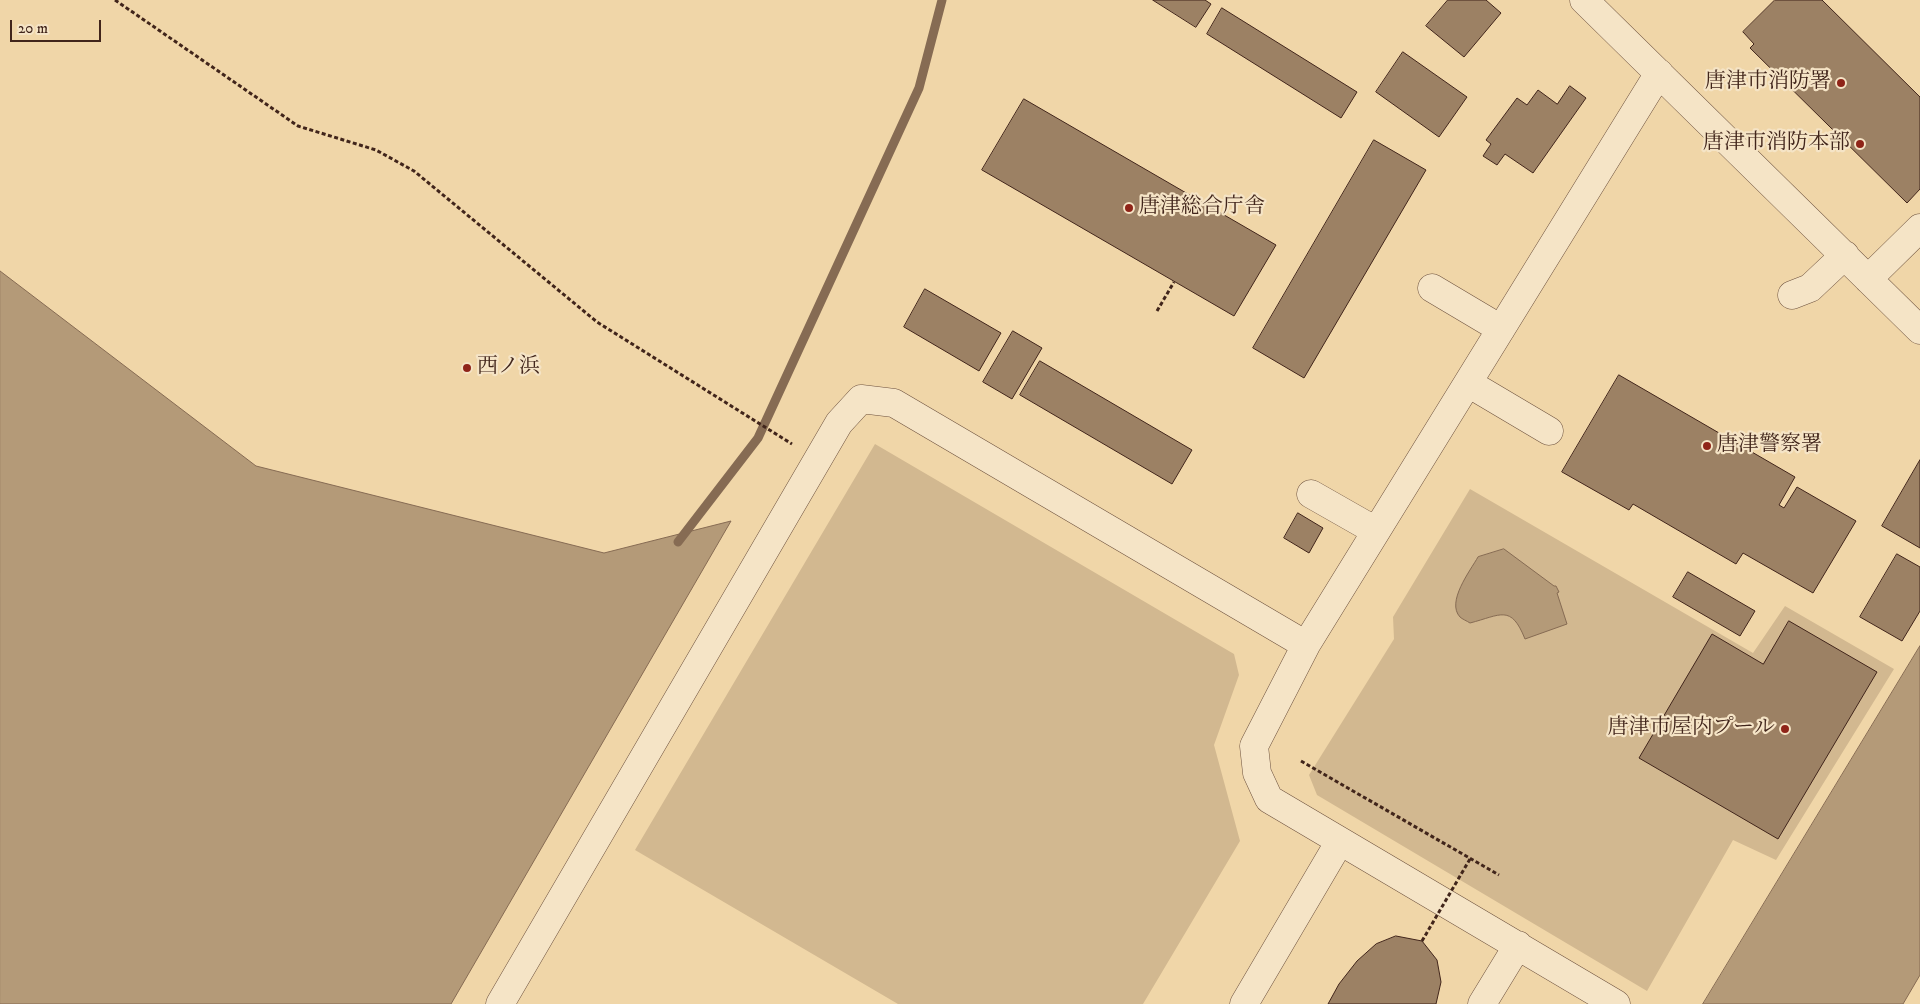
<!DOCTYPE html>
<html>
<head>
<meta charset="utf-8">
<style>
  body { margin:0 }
  #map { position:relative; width:1920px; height:1004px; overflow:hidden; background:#f0d6a8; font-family:"IM FELL DW Pica",serif }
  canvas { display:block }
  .scale { position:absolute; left:10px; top:20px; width:91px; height:22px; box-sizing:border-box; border:2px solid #41251b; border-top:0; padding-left:6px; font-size:15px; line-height:18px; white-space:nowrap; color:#41251b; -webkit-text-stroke:4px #f5e4c6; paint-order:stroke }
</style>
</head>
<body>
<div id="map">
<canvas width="1920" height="1004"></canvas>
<div class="scale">20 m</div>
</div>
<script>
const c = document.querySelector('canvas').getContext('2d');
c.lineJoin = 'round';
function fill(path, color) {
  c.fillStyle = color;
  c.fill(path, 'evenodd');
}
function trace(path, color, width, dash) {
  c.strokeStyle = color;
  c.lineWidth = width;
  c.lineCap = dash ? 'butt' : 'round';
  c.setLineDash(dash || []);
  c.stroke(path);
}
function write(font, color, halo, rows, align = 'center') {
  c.font = font + ' "IM FELL DW Pica","Noto Serif JP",serif';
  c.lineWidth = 4.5;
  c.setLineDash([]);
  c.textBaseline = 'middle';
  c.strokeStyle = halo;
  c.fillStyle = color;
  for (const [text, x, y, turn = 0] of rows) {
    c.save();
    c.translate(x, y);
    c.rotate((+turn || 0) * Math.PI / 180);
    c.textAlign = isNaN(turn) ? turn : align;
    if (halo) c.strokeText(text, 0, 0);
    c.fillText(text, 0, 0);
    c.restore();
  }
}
const green = new Path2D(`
  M 875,444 L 1234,654 L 1239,675 L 1214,745 L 1240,841 L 1143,1004 L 898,1004 L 635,850 Z
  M 1470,489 L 1753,653 L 1785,606 L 1894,669 L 1776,860 L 1733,840 L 1647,991 L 1317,795 L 1309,775 L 1394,639 L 1393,617 Z`);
const water = new Path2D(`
  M 0,271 L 256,466 L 604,553 L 731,521 L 451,1004 L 0,1004 Z
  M 1504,549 L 1554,586 L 1556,586 L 1559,592 L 1557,593 L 1567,624 L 1525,639 C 1511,604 1501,615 1470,623 C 1467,621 1462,619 1460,617 C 1446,602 1470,571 1478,557 Z
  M 1920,646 L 1920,975 L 1903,1004 L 1703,1004 Z`);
const stream = new Path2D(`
  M 678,542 L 758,438 L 919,88 L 942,0`);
const building = new Path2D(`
  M 1153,0 L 1205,0 L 1211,4 L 1196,27 Z
  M 1448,0 L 1486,0 L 1501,13 L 1464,57 L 1426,26 Z
  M 1775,0 L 1822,0 L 1920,97 L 1920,189 L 1907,203 L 1750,48 L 1754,44 L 1743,32 Z
  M 1222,8 L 1357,92 L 1341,118 L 1207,34 Z
  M 1403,52 L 1467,97 L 1439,137 L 1376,92 Z
  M 1570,86 L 1586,98 L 1533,173 L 1505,154 L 1497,165 L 1483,156 L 1491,144 L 1486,140 L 1517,98 L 1527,105 L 1538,90 L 1557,104 Z
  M 1024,99 L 1276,245 L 1234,316 L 982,170 Z
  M 1374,140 L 1426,170 L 1304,378 L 1253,348 Z
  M 925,289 L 1001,333 L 979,371 L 904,327 Z
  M 1013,331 L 1042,348 L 1012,399 L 983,382 Z
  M 1040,361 L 1192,450 L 1172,484 L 1020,395 Z
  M 1619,375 L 1795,477 L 1779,505 L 1784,508 L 1797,487 L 1856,521 L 1813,593 L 1743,553 L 1736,564 L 1633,504 L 1629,510 L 1562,472 Z
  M 1920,460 L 1920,548 L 1882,526 Z
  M 1298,513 L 1323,528 L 1309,553 L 1284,538 Z
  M 1897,554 L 1920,567 L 1920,611 L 1902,641 L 1860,617 Z
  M 1688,572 L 1755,611 L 1740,636 L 1673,597 Z
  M 1789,621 L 1877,672 L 1778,839 L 1639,758 L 1712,634 L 1763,664 Z
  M 1396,936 L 1422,941 L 1437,960 L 1441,982 L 1436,1004 L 1328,1004 L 1339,984 L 1357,961 L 1376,944 Z`);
const path = new Path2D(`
  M 115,0 L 298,126 L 376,150 L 414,171 L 597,322 L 792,444
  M 1157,311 L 1174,282
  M 1301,761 L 1499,875`);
const minor = new Path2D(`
  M 1584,0 L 1920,330
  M 1868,279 L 1920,228
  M 1432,288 L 1501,329
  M 1792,295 L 1810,288 L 1845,255
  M 1468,383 L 1549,431
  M 1311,494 L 1376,531
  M 500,1004 L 839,423 L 861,399 L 894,403 L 1306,645
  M 1244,1004 L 1340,841
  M 1482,1004 L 1518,945
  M 1616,1004 L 1269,799 L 1257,773 L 1254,746 L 1306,645 L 1659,73`);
const pathBridge = new Path2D(`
  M 1422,941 L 1470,859`);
const markers = [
  [1841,83,5,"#8f2418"],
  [1860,144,5,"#8f2418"],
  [1129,208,5,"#8f2418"],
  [467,368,5,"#8f2418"],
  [1707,446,5,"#8f2418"],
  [1785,729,5,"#8f2418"]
];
const poiNames = [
  ["唐津市消防署",1831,83],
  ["唐津市消防本部",1850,144],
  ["唐津総合庁舎",1139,208,"left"],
  ["西ノ浜",477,368,"left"],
  ["唐津警察署",1717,446,"left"],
  ["唐津市屋内プール",1775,729]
];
fill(green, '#d2b890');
fill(water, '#b49a78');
trace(water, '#866b53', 1);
trace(stream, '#866b53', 9);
fill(building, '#9c8164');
trace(building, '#41251b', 1);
trace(minor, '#6d513e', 29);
trace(path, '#41251b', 3, [4, 2.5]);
trace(minor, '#f5e4c6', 28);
trace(pathBridge, '#41251b', 3, [4, 2.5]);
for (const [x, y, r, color] of markers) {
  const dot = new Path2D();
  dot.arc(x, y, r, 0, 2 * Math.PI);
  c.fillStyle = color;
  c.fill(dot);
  trace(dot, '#f5e4c6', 2);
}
write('21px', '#41251b', '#f5e4c6', poiNames, 'right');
</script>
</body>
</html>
